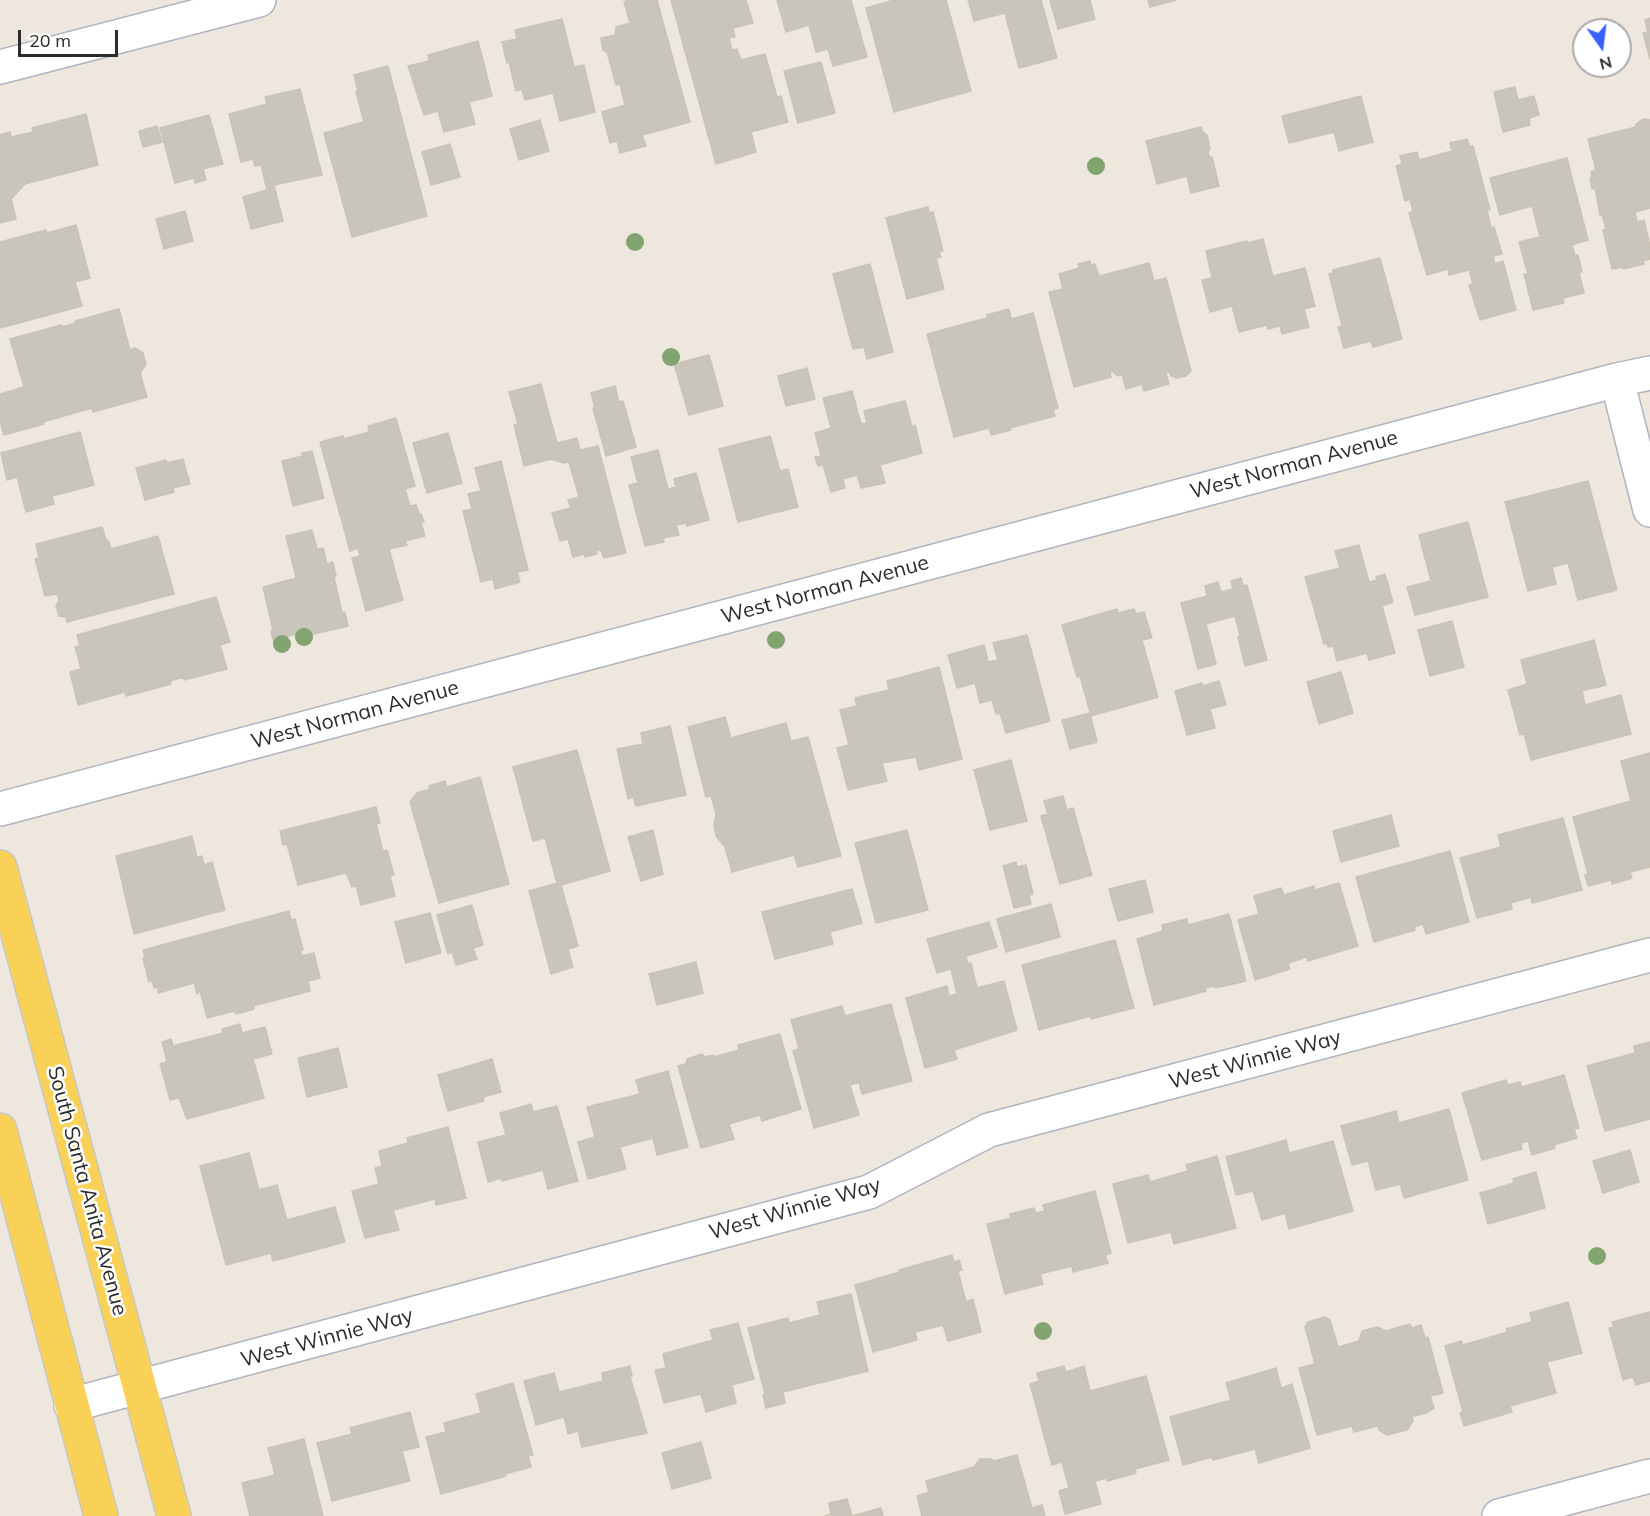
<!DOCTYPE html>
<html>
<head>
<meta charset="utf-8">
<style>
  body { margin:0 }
  #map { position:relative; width:1650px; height:1516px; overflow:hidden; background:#eee7dd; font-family:Mulish,sans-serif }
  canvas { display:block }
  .north { position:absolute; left:1572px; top:18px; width:60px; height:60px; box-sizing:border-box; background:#fff; border:2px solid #ababab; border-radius:50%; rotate:166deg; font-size:16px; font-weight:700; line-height:24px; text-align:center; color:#2c2c2c }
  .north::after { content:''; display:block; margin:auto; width:21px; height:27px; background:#3960ff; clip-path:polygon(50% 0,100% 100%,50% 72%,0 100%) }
  .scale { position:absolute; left:18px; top:30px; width:100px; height:27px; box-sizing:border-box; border:3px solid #2c2c2c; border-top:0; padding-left:8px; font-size:18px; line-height:21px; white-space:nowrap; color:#2c2c2c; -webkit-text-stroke:4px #fff; paint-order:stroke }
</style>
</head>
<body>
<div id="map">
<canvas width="1650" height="1516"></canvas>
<div class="north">N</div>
<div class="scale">20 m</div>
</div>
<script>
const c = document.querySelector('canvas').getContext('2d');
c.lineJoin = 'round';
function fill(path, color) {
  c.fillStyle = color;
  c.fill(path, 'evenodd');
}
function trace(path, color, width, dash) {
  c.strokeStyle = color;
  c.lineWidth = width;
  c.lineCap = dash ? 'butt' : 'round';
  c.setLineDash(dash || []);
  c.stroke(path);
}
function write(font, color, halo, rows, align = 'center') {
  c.font = font + ' Mulish,sans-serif';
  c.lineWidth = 5;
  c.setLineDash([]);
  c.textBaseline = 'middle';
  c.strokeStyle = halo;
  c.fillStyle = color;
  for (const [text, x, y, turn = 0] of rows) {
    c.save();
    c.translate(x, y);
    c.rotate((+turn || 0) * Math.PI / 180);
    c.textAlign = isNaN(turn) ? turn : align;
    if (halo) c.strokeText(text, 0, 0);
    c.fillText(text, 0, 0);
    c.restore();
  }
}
const building = new Path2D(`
  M 630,0 L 657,0 L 690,122 L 642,135 L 646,146 L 620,153 L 617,141 L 610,143 L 602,112 L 625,105 L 620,84 L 616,85 L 607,52 L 603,50 L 601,38 L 615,35 L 616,27 L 630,23 L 624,2 Z
  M 671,0 L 746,0 L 753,23 L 733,28 L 735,37 L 729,38 L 732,50 L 737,49 L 741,60 L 765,54 L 777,97 L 781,96 L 788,122 L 751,132 L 756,152 L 716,164 Z
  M 777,0 L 851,0 L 867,57 L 833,66 L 828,49 L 816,52 L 809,25 L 786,32 Z
  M 894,0 L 946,0 L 971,91 L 894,112 L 866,8 Z
  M 968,0 L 1041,0 L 1057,58 L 1019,68 L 1005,13 L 974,21 Z
  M 1050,0 L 1090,0 L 1095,19 L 1058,29 Z
  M 1148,0 L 1176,0 L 1150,7 Z
  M 1650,18 L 1650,59 L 1643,33 L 1648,32 L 1645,20 Z
  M 562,19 L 574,67 L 584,65 L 595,112 L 560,121 L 553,93 L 525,100 L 522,89 L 516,91 L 509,62 L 507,63 L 502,42 L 517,39 L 515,30 Z
  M 478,41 L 492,96 L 469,102 L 475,124 L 444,132 L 438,111 L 424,115 L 408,66 L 429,61 L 428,55 Z
  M 821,62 L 835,113 L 798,123 L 784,71 Z
  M 388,66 L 427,216 L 352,237 L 324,133 L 364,122 L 356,92 L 358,91 L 354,75 Z
  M 1515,87 L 1518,100 L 1534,96 L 1539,115 L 1529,118 L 1530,125 L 1503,132 L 1494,92 Z
  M 300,89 L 322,175 L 274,185 L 283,221 L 251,229 L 243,197 L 267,190 L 261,165 L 255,166 L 253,159 L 241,162 L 229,114 L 267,104 L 265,97 Z
  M 1361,96 L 1373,142 L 1339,151 L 1334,132 L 1289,143 L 1282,116 Z
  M 86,114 L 98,165 L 25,184 L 11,199 L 16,219 L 0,223 L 0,135 L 10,132 L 11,137 L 33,132 L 32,128 Z
  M 209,115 L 223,164 L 203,169 L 206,180 L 195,183 L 194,178 L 175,183 L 160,128 Z
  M 1643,119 L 1650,120 L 1650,208 L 1635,212 L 1637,222 L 1644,220 L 1650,246 L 1650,259 L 1643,261 L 1644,264 L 1623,269 L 1623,267 L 1612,269 L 1603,230 L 1606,229 L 1602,215 L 1600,215 L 1595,188 L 1592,189 L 1590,178 L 1592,177 L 1591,172 L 1596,170 L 1588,139 L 1636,127 L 1636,124 Z
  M 540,120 L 549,151 L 519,160 L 510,129 Z
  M 157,126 L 162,142 L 143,147 L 139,131 Z
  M 1201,127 L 1203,132 L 1207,135 L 1210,148 L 1208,153 L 1210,158 L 1212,157 L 1219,186 L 1191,193 L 1187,176 L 1157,184 L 1146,141 Z
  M 1467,139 L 1470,147 L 1473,146 L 1490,210 L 1487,210 L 1491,228 L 1494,227 L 1502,254 L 1493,256 L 1495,264 L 1503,261 L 1516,310 L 1480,320 L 1469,285 L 1473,284 L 1469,270 L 1449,275 L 1448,269 L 1427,275 L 1409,213 L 1413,211 L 1410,199 L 1405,201 L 1396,166 L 1402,164 L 1400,156 L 1417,152 L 1419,160 L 1452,151 L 1450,143 Z
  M 450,144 L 460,177 L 431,185 L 422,152 Z
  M 1567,158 L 1588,240 L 1572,245 L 1575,256 L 1578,255 L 1582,272 L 1579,272 L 1584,293 L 1563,298 L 1564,303 L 1533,310 L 1524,274 L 1528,274 L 1519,242 L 1540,237 L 1532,206 L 1500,215 L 1490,178 Z
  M 928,207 L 929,213 L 933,212 L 943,251 L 939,251 L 941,257 L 936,258 L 944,289 L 907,299 L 886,218 Z
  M 185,211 L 193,241 L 164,249 L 156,219 Z
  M 76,225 L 90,278 L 75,282 L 82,306 L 0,328 L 0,242 L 46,230 L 47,233 Z
  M 1263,239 L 1273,276 L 1305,268 L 1315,306 L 1304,309 L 1309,327 L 1282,334 L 1280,326 L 1268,329 L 1267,325 L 1239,332 L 1232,306 L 1210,312 L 1202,280 L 1212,278 L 1206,251 L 1247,241 L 1248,243 Z
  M 1380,258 L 1402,339 L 1373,347 L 1371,341 L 1344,348 L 1338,327 L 1342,326 L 1329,274 L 1333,273 L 1333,270 Z
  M 1090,261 L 1091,265 L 1095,264 L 1099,276 L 1149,263 L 1154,281 L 1166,278 L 1191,371 L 1186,376 L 1177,378 L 1171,376 L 1170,372 L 1166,373 L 1169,384 L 1144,391 L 1142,384 L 1126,389 L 1122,374 L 1118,376 L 1112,371 L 1110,371 L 1111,377 L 1074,387 L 1049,292 L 1063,289 L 1059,274 L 1079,268 L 1078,264 Z
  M 870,264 L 893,352 L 867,359 L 864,347 L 853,349 L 833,274 Z
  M 119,309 L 130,350 L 135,348 L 143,353 L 146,364 L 140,373 L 147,397 L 93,412 L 92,408 L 43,422 L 44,424 L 4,435 L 0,421 L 0,394 L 24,387 L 10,339 L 61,325 L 62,327 L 76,323 L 75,321 Z
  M 1009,309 L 1011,319 L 1033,313 L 1058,408 L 1053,410 L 1055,416 L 1010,428 L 1011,430 L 991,435 L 989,428 L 954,437 L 927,334 L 987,318 L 987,315 Z
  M 709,355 L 723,406 L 689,415 L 674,364 Z
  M 807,368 L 815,399 L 786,406 L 778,376 Z
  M 541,384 L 557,443 L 577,438 L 580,450 L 598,446 L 626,553 L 604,558 L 601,550 L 596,551 L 597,554 L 585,557 L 584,554 L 573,557 L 568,539 L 560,541 L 552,513 L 571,508 L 568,500 L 579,497 L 569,462 L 563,463 L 551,459 L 524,466 L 514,425 L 518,424 L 509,392 Z
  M 615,386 L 619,402 L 623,401 L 636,447 L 606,456 L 593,408 L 595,408 L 591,393 Z
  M 852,391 L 861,424 L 867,423 L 864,411 L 905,401 L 912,427 L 915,425 L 922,453 L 880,465 L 885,483 L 861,488 L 857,475 L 843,479 L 845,488 L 831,492 L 823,465 L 818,466 L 815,457 L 821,456 L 815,433 L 831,428 L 823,398 Z
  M 396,418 L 415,486 L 405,489 L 410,506 L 416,505 L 419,514 L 421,514 L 424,522 L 421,523 L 425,536 L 405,541 L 407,545 L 389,549 L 403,600 L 366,611 L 352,558 L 360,556 L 358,548 L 350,551 L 320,442 L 343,436 L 344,439 L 369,432 L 368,426 Z
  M 80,432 L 94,485 L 52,496 L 54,504 L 26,512 L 17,477 L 7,480 L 1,453 Z
  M 448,433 L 462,483 L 427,493 L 413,443 Z
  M 770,436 L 780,471 L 788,469 L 798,507 L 738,522 L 719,449 Z
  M 658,450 L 668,489 L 676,487 L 674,479 L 696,473 L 709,520 L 687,526 L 686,523 L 676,525 L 679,535 L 663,538 L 664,542 L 645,546 L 629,485 L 638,483 L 631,457 Z
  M 312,451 L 324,498 L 293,506 L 282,461 L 303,456 L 302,453 Z
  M 183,459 L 190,484 L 173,488 L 174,492 L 145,500 L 136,468 L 166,460 L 167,463 Z
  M 501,461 L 528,570 L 517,572 L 520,582 L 495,589 L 493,579 L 481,582 L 463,511 L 472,509 L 468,494 L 481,491 L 475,468 Z
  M 1588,481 L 1617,590 L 1578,600 L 1568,563 L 1552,567 L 1556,584 L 1528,591 L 1505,502 Z
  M 1468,522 L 1488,597 L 1415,615 L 1407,587 L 1431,581 L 1419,535 Z
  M 102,527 L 106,540 L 108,540 L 111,549 L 158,536 L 174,594 L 67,622 L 66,617 L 59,616 L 56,606 L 59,600 L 57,594 L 45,596 L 35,559 L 39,558 L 36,544 Z
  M 312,530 L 317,549 L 323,548 L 327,564 L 333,562 L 336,576 L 334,577 L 342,613 L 345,612 L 348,626 L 305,636 L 304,632 L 273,640 L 271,631 L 273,630 L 263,587 L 296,578 L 286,536 Z
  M 1359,545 L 1369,582 L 1377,580 L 1376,577 L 1385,574 L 1393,602 L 1382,606 L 1395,653 L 1369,660 L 1367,653 L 1337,661 L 1333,646 L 1328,647 L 1327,643 L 1324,644 L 1305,577 L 1340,568 L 1335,551 Z
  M 1241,578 L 1243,586 L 1247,585 L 1267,660 L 1245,666 L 1238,637 L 1240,636 L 1235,616 L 1206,624 L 1216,664 L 1198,669 L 1181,603 L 1207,596 L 1205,586 L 1218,582 L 1221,592 L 1233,589 L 1231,581 Z
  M 216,597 L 230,642 L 220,645 L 227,669 L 184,680 L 184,677 L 170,681 L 171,684 L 126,696 L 125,692 L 78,705 L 70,672 L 81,669 L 75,647 L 80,646 L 77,635 Z
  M 1117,609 L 1118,613 L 1134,609 L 1136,614 L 1144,612 L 1152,638 L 1142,640 L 1158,697 L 1091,716 L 1080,676 L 1077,677 L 1062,625 Z
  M 1452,621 L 1464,667 L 1430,676 L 1418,630 Z
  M 1027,635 L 1050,721 L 1006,733 L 1000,713 L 996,714 L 992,700 L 980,703 L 975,683 L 957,688 L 948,655 L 984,645 L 988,662 L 998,660 L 993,643 Z
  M 1594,640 L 1606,685 L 1582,691 L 1585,705 L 1621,695 L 1631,734 L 1531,760 L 1524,734 L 1520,735 L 1508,690 L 1527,684 L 1521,660 Z
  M 939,667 L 962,759 L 919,770 L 916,757 L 882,763 L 887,781 L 848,790 L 837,748 L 849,745 L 840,710 L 857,706 L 855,698 L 889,690 L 887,681 Z
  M 1341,672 L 1353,713 L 1319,724 L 1307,682 Z
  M 1219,681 L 1226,705 L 1210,709 L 1215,728 L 1187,735 L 1175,691 L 1202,683 L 1203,686 Z
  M 1090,713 L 1097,742 L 1070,749 L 1062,720 Z
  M 725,717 L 731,738 L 786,723 L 791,741 L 808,737 L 841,856 L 798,867 L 794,855 L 732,872 L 725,847 L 716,836 L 714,826 L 716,814 L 711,796 L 706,797 L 688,727 Z
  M 670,726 L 686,795 L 636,806 L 633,797 L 628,799 L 617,749 L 643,744 L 641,733 Z
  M 577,750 L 610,871 L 561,885 L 578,946 L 568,949 L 573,967 L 551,974 L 529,891 L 557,883 L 545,838 L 533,841 L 513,767 Z
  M 1650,753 L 1650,867 L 1630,872 L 1632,878 L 1612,884 L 1611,880 L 1588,886 L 1585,875 L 1588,874 L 1573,817 L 1631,801 L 1621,761 Z
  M 1011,760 L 1027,821 L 990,830 L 974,770 Z
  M 480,777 L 509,884 L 439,903 L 410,802 L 417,793 L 430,789 L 429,786 L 445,781 L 447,787 Z
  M 1063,796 L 1067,810 L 1073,808 L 1092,875 L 1060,884 L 1041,816 L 1048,814 L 1044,801 Z
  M 376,807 L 380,823 L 376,824 L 383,851 L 387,850 L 394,875 L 390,876 L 395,896 L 361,905 L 356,886 L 352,887 L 346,873 L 298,885 L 287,844 L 283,845 L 280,831 Z
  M 1391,815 L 1399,846 L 1341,862 L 1333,831 Z
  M 1563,818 L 1582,890 L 1532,903 L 1531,897 L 1511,903 L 1512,909 L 1477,918 L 1460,858 L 1501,847 L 1498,835 Z
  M 653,830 L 663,874 L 641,881 L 628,837 Z
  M 907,830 L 928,910 L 876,923 L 855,843 Z
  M 192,836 L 197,858 L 202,856 L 204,865 L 212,862 L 225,910 L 134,934 L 116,856 Z
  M 1450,851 L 1469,922 L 1426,934 L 1423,924 L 1414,927 L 1415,930 L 1374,942 L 1356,877 Z
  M 1016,862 L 1017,867 L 1026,865 L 1033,894 L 1029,895 L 1031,904 L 1014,908 L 1003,866 Z
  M 1145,880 L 1153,912 L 1118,921 L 1109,889 Z
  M 1339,883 L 1358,946 L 1308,961 L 1307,957 L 1288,963 L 1290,969 L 1255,980 L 1238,920 L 1259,914 L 1254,896 L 1281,888 L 1284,895 L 1314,886 L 1315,890 Z
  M 852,889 L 862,923 L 830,932 L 833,944 L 775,959 L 762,912 Z
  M 1051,904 L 1060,937 L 1006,952 L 997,919 Z
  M 472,905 L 483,945 L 473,948 L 477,959 L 456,965 L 452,952 L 448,954 L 437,915 Z
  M 289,911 L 291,920 L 295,919 L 303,950 L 300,951 L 302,956 L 314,953 L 320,978 L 308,981 L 310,991 L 253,1006 L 254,1009 L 236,1014 L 235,1011 L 207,1018 L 200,990 L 197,994 L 194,983 L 158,993 L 158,987 L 154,988 L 152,980 L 149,982 L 143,958 L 145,957 L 143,950 Z
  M 430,913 L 441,953 L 406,963 L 395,922 Z
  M 1229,914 L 1246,981 L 1215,988 L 1214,986 L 1205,988 L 1206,991 L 1154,1005 L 1137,939 L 1163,931 L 1162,925 L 1187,919 L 1188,925 Z
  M 989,922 L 997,947 L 966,956 L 968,964 L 971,963 L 977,988 L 1004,981 L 1017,1030 L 954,1050 L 957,1059 L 925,1068 L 906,998 L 947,986 L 949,996 L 957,994 L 951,969 L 937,973 L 927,939 Z
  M 1115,940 L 1134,1008 L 1091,1019 L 1090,1016 L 1039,1030 L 1022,965 Z
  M 696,962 L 703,993 L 657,1005 L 649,974 Z
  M 891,1004 L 912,1081 L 862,1094 L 859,1082 L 850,1085 L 859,1115 L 814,1128 L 793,1051 L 799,1049 L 791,1020 L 842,1006 L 845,1016 Z
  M 240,1024 L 242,1033 L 265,1027 L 272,1054 L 253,1059 L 264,1098 L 187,1119 L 179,1098 L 170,1100 L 160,1064 L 167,1062 L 162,1042 L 171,1039 L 173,1046 L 223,1033 L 222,1029 Z
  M 780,1034 L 801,1109 L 762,1121 L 760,1115 L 729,1124 L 734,1139 L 701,1148 L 678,1066 L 686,1064 L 687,1059 L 702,1054 L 705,1057 L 714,1055 L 714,1057 L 739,1050 L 738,1045 Z
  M 1650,1042 L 1650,1119 L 1605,1131 L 1587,1066 L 1635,1053 L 1634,1046 Z
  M 338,1048 L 347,1087 L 307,1097 L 298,1058 Z
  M 492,1059 L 501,1092 L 483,1097 L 484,1101 L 448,1111 L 438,1075 Z
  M 668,1071 L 688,1147 L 657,1155 L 653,1138 L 620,1147 L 626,1169 L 588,1179 L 578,1142 L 595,1137 L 587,1107 L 640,1094 L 636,1080 Z
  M 1564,1075 L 1579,1128 L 1574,1129 L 1577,1138 L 1554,1145 L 1555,1148 L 1532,1155 L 1528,1141 L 1521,1143 L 1522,1149 L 1482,1160 L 1462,1093 L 1506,1080 L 1508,1085 L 1520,1082 L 1522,1087 Z
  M 531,1104 L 533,1112 L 557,1106 L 578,1181 L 548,1189 L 543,1170 L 502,1181 L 501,1178 L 488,1182 L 478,1142 L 506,1135 L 500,1113 Z
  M 1449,1109 L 1468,1180 L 1404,1198 L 1400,1184 L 1376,1190 L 1368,1161 L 1352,1165 L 1341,1126 L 1396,1111 L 1399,1123 Z
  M 448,1127 L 466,1198 L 436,1205 L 435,1199 L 393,1210 L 399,1230 L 365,1238 L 352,1191 L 379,1184 L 375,1168 L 382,1166 L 379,1151 L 408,1143 L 407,1138 Z
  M 1286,1140 L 1289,1153 L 1333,1141 L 1353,1211 L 1289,1229 L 1285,1213 L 1262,1220 L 1253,1191 L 1236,1195 L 1226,1157 Z
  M 1630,1150 L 1639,1182 L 1603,1193 L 1593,1161 Z
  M 249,1153 L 259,1190 L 277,1185 L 287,1220 L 335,1207 L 345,1242 L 273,1261 L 271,1253 L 226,1265 L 200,1166 Z
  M 1217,1156 L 1236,1228 L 1174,1244 L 1171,1232 L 1128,1243 L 1113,1184 L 1148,1175 L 1150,1182 L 1188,1171 L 1186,1165 Z
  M 1536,1172 L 1545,1208 L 1488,1224 L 1480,1193 L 1514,1183 L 1513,1179 Z
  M 1095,1191 L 1111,1253 L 1105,1255 L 1108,1263 L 1073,1272 L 1072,1266 L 1040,1274 L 1043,1284 L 1005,1294 L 987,1224 L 1011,1218 L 1010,1214 L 1034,1208 L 1036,1213 L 1045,1211 L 1043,1205 Z
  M 952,1255 L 954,1262 L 959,1260 L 962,1270 L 958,1271 L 966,1302 L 973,1299 L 981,1332 L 948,1341 L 943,1325 L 915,1332 L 917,1340 L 873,1352 L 855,1285 L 900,1272 L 899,1270 Z
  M 851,1294 L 868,1371 L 783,1392 L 785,1403 L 766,1408 L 763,1395 L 765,1394 L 748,1328 L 788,1318 L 789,1323 L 820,1315 L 817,1302 Z
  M 1568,1302 L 1582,1353 L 1547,1362 L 1556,1393 L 1510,1406 L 1512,1412 L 1464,1426 L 1460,1413 L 1463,1412 L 1445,1346 L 1461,1341 L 1463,1345 L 1508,1332 L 1506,1329 L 1532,1322 L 1530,1313 Z
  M 1650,1312 L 1650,1381 L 1636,1385 L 1633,1377 L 1623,1380 L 1609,1328 L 1614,1327 L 1612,1322 Z
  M 1325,1317 L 1330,1320 L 1338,1347 L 1359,1341 L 1362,1331 L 1377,1327 L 1386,1331 L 1410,1324 L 1412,1328 L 1421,1325 L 1425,1338 L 1428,1337 L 1443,1393 L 1430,1396 L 1434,1408 L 1426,1413 L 1414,1416 L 1411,1412 L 1413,1421 L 1407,1430 L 1387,1435 L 1379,1430 L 1378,1426 L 1354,1432 L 1352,1426 L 1317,1435 L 1299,1368 L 1315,1364 L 1305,1327 L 1308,1322 Z
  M 738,1323 L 754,1379 L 732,1385 L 736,1403 L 706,1412 L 701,1394 L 664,1403 L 655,1370 L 666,1368 L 663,1354 L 713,1340 L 710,1330 Z
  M 630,1366 L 632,1376 L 630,1377 L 647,1433 L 582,1447 L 578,1431 L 568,1434 L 564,1417 L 536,1425 L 524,1381 L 554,1373 L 559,1392 L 603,1381 L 602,1373 Z
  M 1064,1366 L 1066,1372 L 1084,1366 L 1090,1391 L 1146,1376 L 1169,1460 L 1135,1469 L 1136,1473 L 1107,1481 L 1107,1478 L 1095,1481 L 1101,1504 L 1065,1514 L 1059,1491 L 1069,1488 L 1062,1462 L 1052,1465 L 1030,1384 L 1039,1381 L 1037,1373 Z
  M 1276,1368 L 1281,1388 L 1292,1384 L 1310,1448 L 1259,1463 L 1255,1449 L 1213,1460 L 1212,1457 L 1183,1465 L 1170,1417 L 1231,1400 L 1226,1383 Z
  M 513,1383 L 533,1455 L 528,1456 L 531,1467 L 505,1474 L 506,1476 L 441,1494 L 426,1437 L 446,1432 L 444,1423 L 481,1413 L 476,1394 Z
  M 410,1412 L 419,1447 L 402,1451 L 410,1481 L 332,1501 L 317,1443 L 352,1434 L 350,1428 Z
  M 304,1439 L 323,1516 L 250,1516 L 242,1483 L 275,1475 L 268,1448 Z
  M 701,1442 L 711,1478 L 672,1489 L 662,1453 Z
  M 1017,1455 L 1032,1508 L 1042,1505 L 1045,1516 L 922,1516 L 917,1496 L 929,1492 L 926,1481 L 974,1467 L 980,1459 L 991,1459 L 994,1461 Z
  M 847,1499 L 852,1516 L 881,1508 L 883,1516 L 825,1516 L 831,1514 L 829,1503 Z`);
const minor = new Path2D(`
  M 0,67 L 259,0
  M 1617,380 L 1650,510
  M 0,809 L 1617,380 L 1650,373
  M 71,1405 L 869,1192 L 989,1130 L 1650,955`);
const tertiary = new Path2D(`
  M 1499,1516 L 1650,1476`);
const primary = new Path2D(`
  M 0,867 L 174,1516
  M 0,1130 L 101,1516`);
const trees = [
  [1096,166],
  [635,242],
  [671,357],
  [304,637],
  [776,640],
  [282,644],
  [1597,1256],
  [1043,1331]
];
const streetNames = [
  ["West Norman Avenue",1294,465,-15],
  ["West Norman Avenue",825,590,-15],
  ["West Norman Avenue",355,715,-15],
  ["West Winnie Way",1255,1060,-15],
  ["South Santa Anita Avenue",87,1191,75],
  ["West Winnie Way",795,1209,-16],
  ["West Winnie Way",327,1338,-15]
];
fill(building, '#c9c5bc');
trace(building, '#cac3b6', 1.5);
trace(minor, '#b1b4c0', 36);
trace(tertiary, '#b1b4c0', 36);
trace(primary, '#c8c8c8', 36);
trace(minor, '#fff', 33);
trace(tertiary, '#fff', 33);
trace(primary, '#f9d157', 33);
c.fillStyle = '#82a470';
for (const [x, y] of trees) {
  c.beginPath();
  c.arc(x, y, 9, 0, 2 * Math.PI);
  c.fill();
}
write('21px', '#2c2c2c', '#fff', streetNames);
</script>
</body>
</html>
